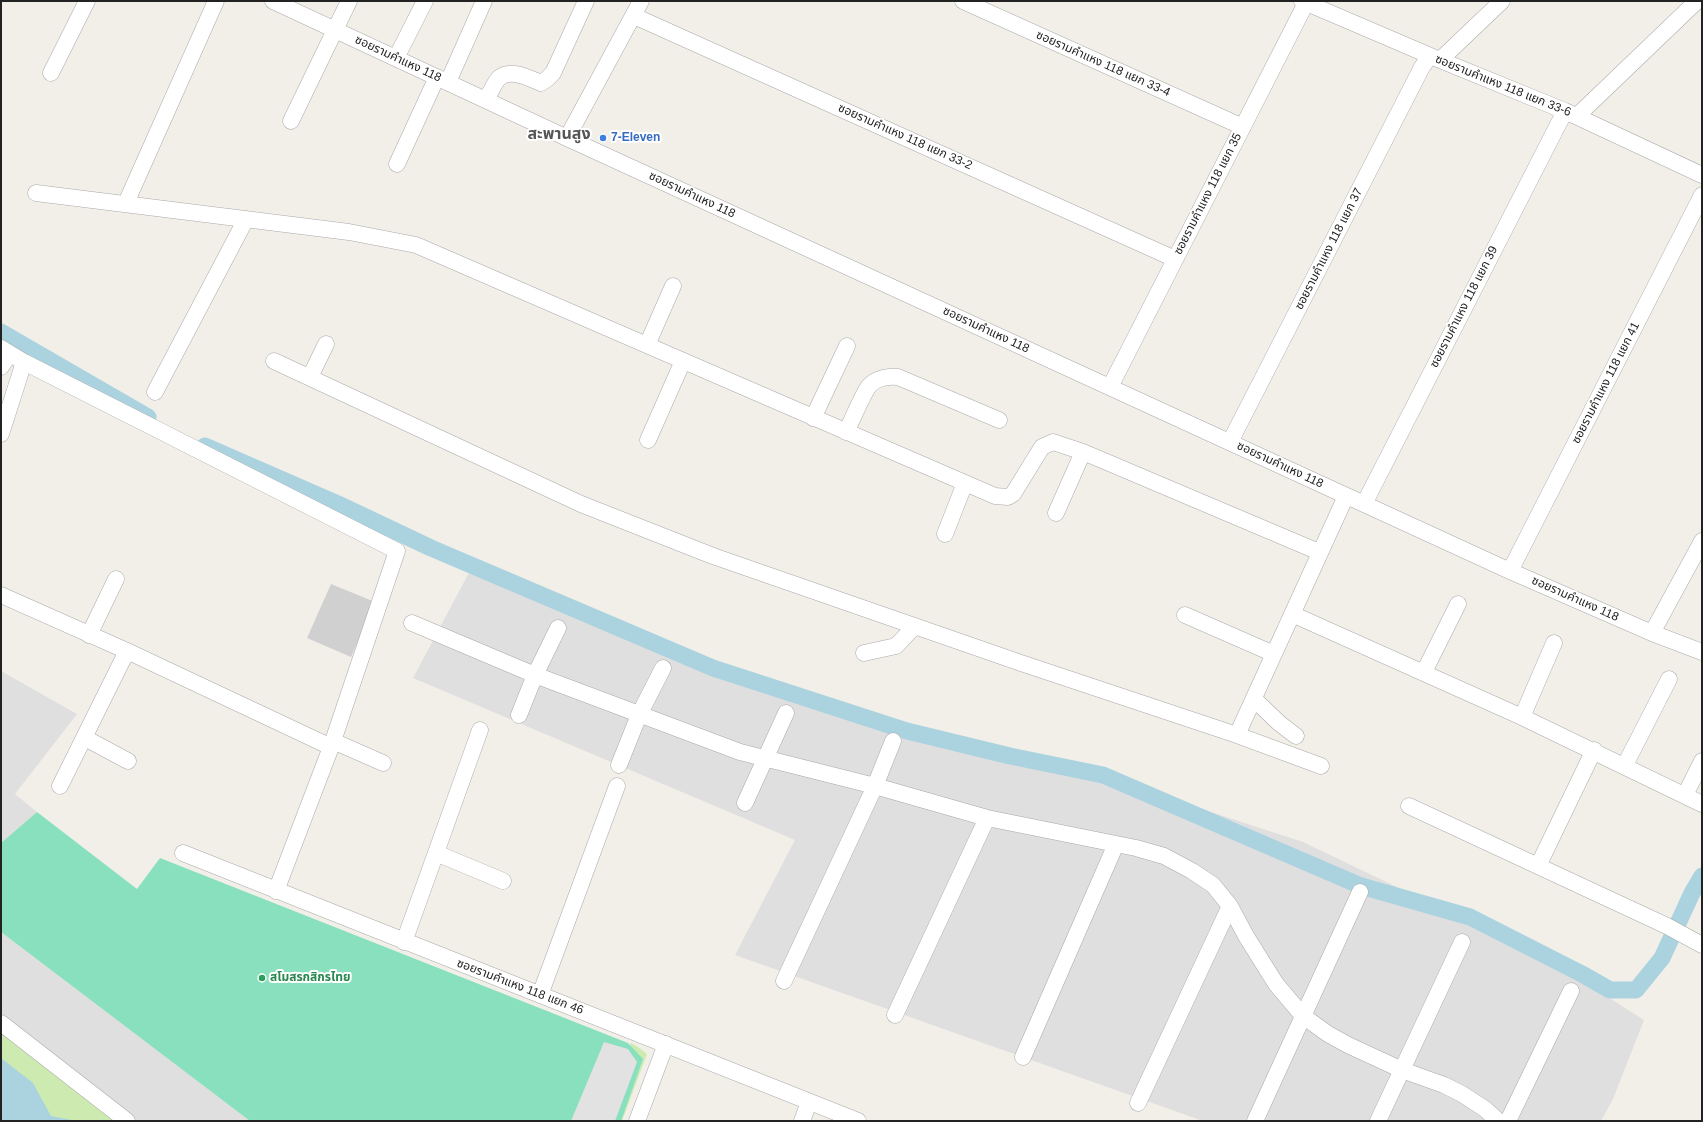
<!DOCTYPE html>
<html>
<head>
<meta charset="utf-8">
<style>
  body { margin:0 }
  #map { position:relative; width:1703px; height:1122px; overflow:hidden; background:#f2efe9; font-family:Arial,sans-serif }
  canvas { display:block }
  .frame { position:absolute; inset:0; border:2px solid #222; pointer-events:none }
</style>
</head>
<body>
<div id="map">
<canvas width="1703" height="1122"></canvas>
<div class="frame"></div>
</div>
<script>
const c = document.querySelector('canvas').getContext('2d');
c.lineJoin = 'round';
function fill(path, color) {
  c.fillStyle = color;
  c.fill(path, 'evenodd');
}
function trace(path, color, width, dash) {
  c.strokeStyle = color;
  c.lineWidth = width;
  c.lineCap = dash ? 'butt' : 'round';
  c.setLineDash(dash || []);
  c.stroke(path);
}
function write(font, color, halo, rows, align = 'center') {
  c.font = font + ' Arial,"Noto Sans Thai",sans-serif';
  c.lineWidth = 4;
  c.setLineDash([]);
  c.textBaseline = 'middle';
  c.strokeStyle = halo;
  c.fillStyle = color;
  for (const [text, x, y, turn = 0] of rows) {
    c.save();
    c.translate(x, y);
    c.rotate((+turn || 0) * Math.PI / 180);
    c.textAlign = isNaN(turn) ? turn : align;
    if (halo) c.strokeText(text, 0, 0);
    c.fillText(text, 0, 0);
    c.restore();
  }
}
const residential = new Path2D(`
  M 472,567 L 648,641 L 866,721 L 1113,780 L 1303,842 L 1551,961 L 1644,1020 L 1613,1099 L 1601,1121 L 1203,1121 L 735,955 L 795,840 L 413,678 Z
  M 1,671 L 77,714 L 15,794 L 37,812 L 1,843 Z
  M 1,932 L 183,1070 L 250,1121 L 1,1121 Z`);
const religious = new Path2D(`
  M 331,584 L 375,602 L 351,657 L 307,638 Z`);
const grass = new Path2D(`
  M 1,1031 L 117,1121 L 1,1121 Z
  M 631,1043 L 638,1047 L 647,1054 L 622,1121 L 615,1121 L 628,1049 Z`);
const pitch = new Path2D(`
  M 37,812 L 137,889 L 160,858 L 628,1043 L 643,1059 L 621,1121 L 250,1121 L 1,932 L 1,843 Z`);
const parking = new Path2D(`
  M 604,1042 L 628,1049 L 637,1062 L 615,1121 L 571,1121 Z`);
const water = new Path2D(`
  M 1,1058 L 33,1083 L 51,1116 L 77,1121 L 1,1121 Z`);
const canal = new Path2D(`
  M 1,332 L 148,417
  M 205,446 L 338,504 L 431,548 L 713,668 L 907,731 L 1010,756 L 1103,775 L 1361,886 L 1470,917 L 1582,974 L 1610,990 L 1636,990 L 1662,958 L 1692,893 L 1702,876`);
const minor = new Path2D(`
  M 273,1 L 567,138 L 1510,571 L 1652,633 L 1702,652
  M 963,1 L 1243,127
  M 1302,1 L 1440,60 L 1565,111 L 1702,175
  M 634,16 L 1175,259
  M 396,58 L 425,1
  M 1440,60 L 1502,1
  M 51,73 L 87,1
  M 448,82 L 484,1
  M 486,100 C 490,94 494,83 499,78 C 511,68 528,78 541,83 L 547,79 L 553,73 L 586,1
  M 1577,116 L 1697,1
  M 291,121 L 349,1
  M 567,138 L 641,1
  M 397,164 L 437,77
  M 36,193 L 349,232 L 416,245 L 995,496 L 1008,497 L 1013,494 L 1042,447 L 1053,442 L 1083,452 L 1319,552
  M 126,203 L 216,1
  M 647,345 L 673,286
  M 1,348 L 24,362 L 397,551 L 331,747 L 276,891
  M 274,361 L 581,504 L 713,556 L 1021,663 L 1237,735 L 1321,766
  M 1,367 L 10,354
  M 310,377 L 326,344
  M 1110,387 L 1307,1
  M 155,392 L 246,219
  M 813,418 L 847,346
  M 846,432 C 852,421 862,395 869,386 C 876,378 888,376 898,377 L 999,420
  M 1,434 L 24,362
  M 648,440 L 683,361
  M 1230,442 L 1422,67 L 1430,56
  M 1364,504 L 1565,111
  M 1056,513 L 1083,452
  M 945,534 L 965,483
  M 1510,571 L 1702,195
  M 1,595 L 127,651 L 331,747
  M 1292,614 L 1522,717 L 1702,804
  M 1185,615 L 1274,654
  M 412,623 L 535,675 L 740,752 L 875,786 L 987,818 L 1136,848 L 1164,856 L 1192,871 L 1213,885 L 1230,906 L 1246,936 L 1276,984 L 1303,1016 L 1328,1034 L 1348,1045 L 1402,1070 L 1444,1085 L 1462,1094 L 1485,1109 L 1498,1121
  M 1652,633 L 1702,541
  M 89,635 L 116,579
  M 864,653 L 896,646 L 915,626
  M 1424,672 L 1458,604
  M 1254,699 L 1279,723 L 1296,736
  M 519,715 L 535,675 L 558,628
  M 1522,717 L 1554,643
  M 1237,735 L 1346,496
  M 85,738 L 128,761
  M 333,741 L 383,763
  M 619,765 L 639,715 L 663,668
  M 1625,765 L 1669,679
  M 60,786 L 127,651
  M 1685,795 L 1702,761
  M 745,803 L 786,713
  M 1409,806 L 1667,926 L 1702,945
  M 183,853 L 858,1121
  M 436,853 L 503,881
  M 1538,866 L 1594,750
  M 404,942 L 480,730
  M 784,981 L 875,786 L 893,741
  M 540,995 L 617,786
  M 895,1015 L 987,818
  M 1,1023 L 127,1121
  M 1023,1057 L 1116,844
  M 1138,1103 L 1230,906
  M 637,1121 L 666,1044
  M 802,1121 L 809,1102
  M 1255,1121 L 1360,892
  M 1378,1121 L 1462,942
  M 1508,1121 L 1571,991`);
const markers = [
  [603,138,4,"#3f7fe0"],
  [262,978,4,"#2e9e5b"]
];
const streetNames = [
  ["ซอยรามคำแหง 118",398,59,25],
  ["ซอยรามคำแหง 118 แยก 33-4",1103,64,24],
  ["ซอยรามคำแหง 118 แยก 33-6",1503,86,22],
  ["ซอยรามคำแหง 118 แยก 33-2",905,137,24],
  ["ซอยรามคำแหง 118 แยก 35",1208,194,-63],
  ["ซอยรามคำแหง 118",692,195,25],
  ["ซอยรามคำแหง 118 แยก 37",1329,249,-63],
  ["ซอยรามคำแหง 118 แยก 39",1464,307,-63],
  ["ซอยรามคำแหง 118",986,330,25],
  ["ซอยรามคำแหง 118 แยก 41",1606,383,-63],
  ["ซอยรามคำแหง 118",1280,465,25],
  ["ซอยรามคำแหง 118",1575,599,24],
  ["ซอยรามคำแหง 118 แยก 46",520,987,21]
];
const shopNames = [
  ["7-Eleven",611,138]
];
const leisureNames = [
  ["สโมสรกสิกรไทย",270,978]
];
const districtNames = [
  ["สะพานสูง",559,135]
];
fill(residential, '#e0dfdf');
fill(religious, '#d0d0d0');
fill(grass, '#cdebb0');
fill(pitch, '#88e0be');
fill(parking, '#e2e2e2');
fill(water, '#aad3df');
trace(canal, '#aad3df', 17);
trace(minor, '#a9a9a9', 17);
trace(minor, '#fff', 16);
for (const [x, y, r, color] of markers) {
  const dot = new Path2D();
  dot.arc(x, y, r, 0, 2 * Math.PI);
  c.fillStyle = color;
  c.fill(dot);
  trace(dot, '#fff', 1.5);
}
write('12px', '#222', '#fff', streetNames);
write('bold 12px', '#366cbe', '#fff', shopNames, 'left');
write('bold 12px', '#27864d', '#fff', leisureNames, 'left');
write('bold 16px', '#555', '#fff', districtNames);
</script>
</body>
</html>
